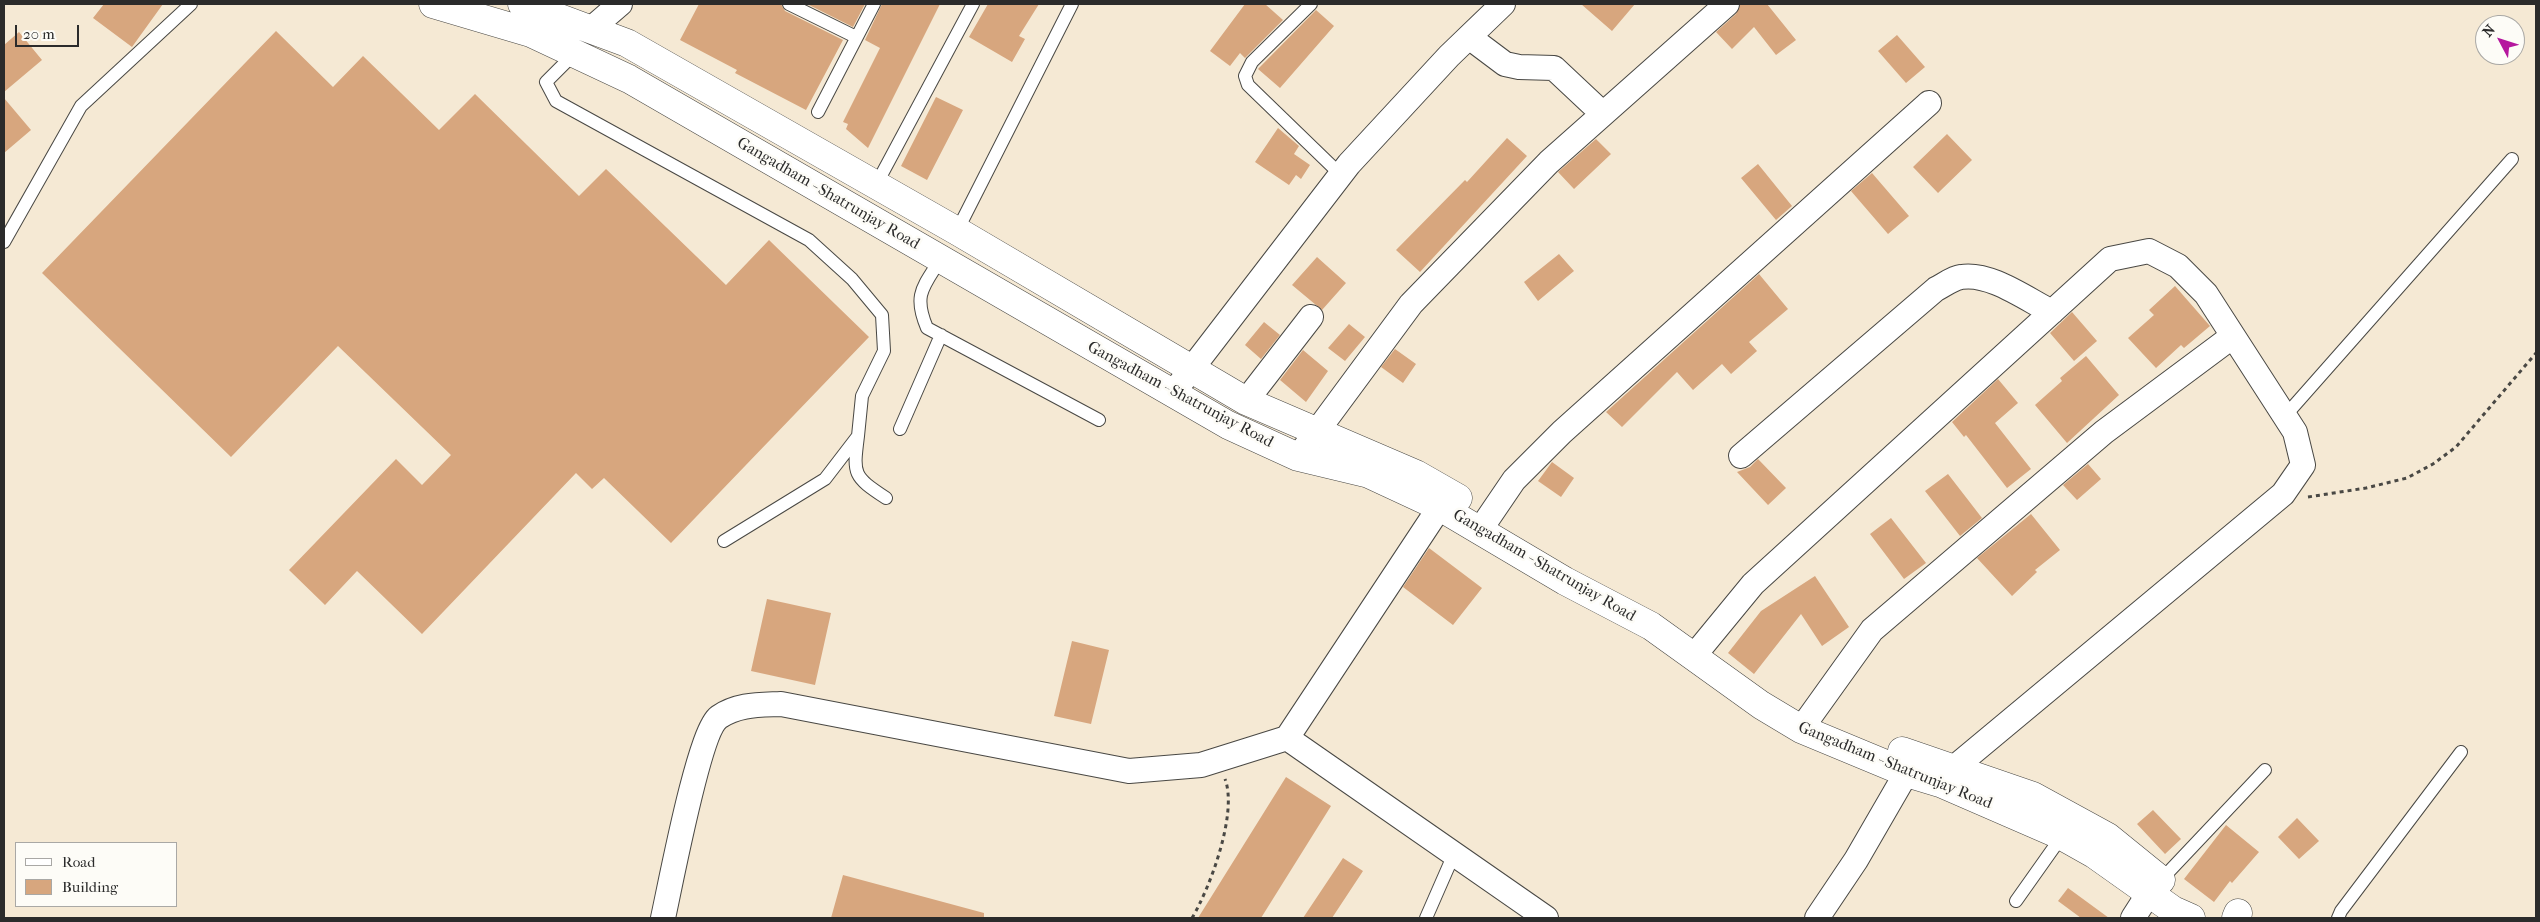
<!DOCTYPE html>
<html>
<head>
<meta charset="utf-8">
<style>
  body { margin:0 }
  #map { position:relative; width:2540px; height:922px; overflow:hidden; background:#f5e9d4; font-family:"IM FELL French Canon",serif }
  canvas { display:block }
  .frame { position:absolute; inset:0; border:5px solid #2b2b2b; pointer-events:none }
  .legend { position:absolute; left:15px; top:842px; width:162px; height:65px; box-sizing:border-box; background:#fdfcf7; border:1px solid #a9a8a5; margin:0; padding:6px 9px; list-style:none; font-size:15px; color:#2b2b2b }
  .legend li { display:flex; align-items:center; gap:10px; height:25px }
  .legend b { width:25px; border:1px solid #a9a8a5 }
  .north { position:absolute; left:2475px; top:15px; width:50px; height:50px; box-sizing:border-box; background:#fdfcf7; border:1px solid #a9a8a5; border-radius:50%; rotate:310deg; font-size:14px; font-weight:700; line-height:20px; text-align:center; color:#2b2b2b }
  .north::after { content:''; display:block; margin:auto; width:18px; height:22px; background:#b5179e; clip-path:polygon(50% 0,100% 100%,50% 72%,0 100%) }
  .scale { position:absolute; left:15px; top:25px; width:64px; height:22px; box-sizing:border-box; border:2px solid #2b2b2b; border-top:0; padding-left:6px; font-size:15px; line-height:18px; white-space:nowrap; color:#2b2b2b; -webkit-text-stroke:4px #fdfcf7; paint-order:stroke }
</style>
</head>
<body>
<div id="map">
<canvas width="2540" height="922"></canvas>
<div class="frame"></div>
<ul class="legend">
<li><b style="height:6px;background:#fff"></b>Road</li>
<li><b style="height:14px;background:#d7a67e"></b>Building</li>
</ul>
<div class="north">N</div>
<div class="scale">20 m</div>
</div>
<script>
const c = document.querySelector('canvas').getContext('2d');
c.lineJoin = 'round';
function fill(path, color) {
  c.fillStyle = color;
  c.fill(path, 'evenodd');
}
function trace(path, color, width, dash) {
  c.strokeStyle = color;
  c.lineWidth = width;
  c.lineCap = dash ? 'butt' : 'round';
  c.setLineDash(dash || []);
  c.stroke(path);
}
function write(font, color, halo, rows, align = 'center') {
  c.font = font + ' "IM FELL French Canon",serif';
  c.lineWidth = 5;
  c.setLineDash([]);
  c.textBaseline = 'middle';
  c.strokeStyle = halo;
  c.fillStyle = color;
  for (const [text, x, y, turn = 0] of rows) {
    c.save();
    c.translate(x, y);
    c.rotate((+turn || 0) * Math.PI / 180);
    c.textAlign = isNaN(turn) ? turn : align;
    if (halo) c.strokeText(text, 0, 0);
    c.fillText(text, 0, 0);
    c.restore();
  }
}
const building = new Path2D(`
  M 104,4 L 163,4 L 132,47 L 93,18 Z
  M 699,4 L 781,4 L 785,11 L 843,40 L 806,110 L 735,73 L 737,70 L 680,40 Z
  M 807,4 L 865,4 L 853,27 Z
  M 882,4 L 940,4 L 868,148 L 846,129 L 848,124 L 843,122 L 880,48 L 865,40 Z
  M 988,4 L 1039,4 L 1019,36 L 1025,39 L 1012,62 L 969,37 Z
  M 1245,4 L 1265,4 L 1283,20 L 1245,58 L 1240,53 L 1230,66 L 1210,51 Z
  M 1581,4 L 1635,4 L 1612,31 Z
  M 1740,4 L 1767,4 L 1796,40 L 1776,55 L 1754,27 L 1732,49 L 1716,32 L 1736,14 Z
  M 1316,10 L 1334,26 L 1280,88 L 1258,69 Z
  M 276,31 L 333,87 L 363,56 L 439,130 L 475,94 L 579,196 L 606,169 L 726,285 L 769,240 L 869,337 L 671,543 L 604,478 L 592,489 L 576,473 L 422,634 L 357,571 L 325,605 L 289,570 L 396,459 L 422,485 L 451,455 L 338,346 L 231,457 L 42,273 Z
  M 19,32 L 42,60 L 4,92 L 4,45 Z
  M 1897,35 L 1925,67 L 1906,83 L 1878,51 Z
  M 936,97 L 963,110 L 927,180 L 901,166 Z
  M 4,98 L 31,130 L 4,153 Z
  M 1278,128 L 1299,146 L 1294,154 L 1310,165 L 1301,179 L 1296,175 L 1289,185 L 1255,162 Z
  M 1947,134 L 1972,160 L 1938,193 L 1913,167 Z
  M 1507,138 L 1527,156 L 1420,272 L 1396,250 L 1465,180 L 1467,182 Z
  M 1596,139 L 1611,154 L 1574,189 L 1558,172 Z
  M 1758,164 L 1792,206 L 1776,220 L 1741,178 Z
  M 1872,173 L 1909,216 L 1888,234 L 1851,191 Z
  M 1559,254 L 1574,271 L 1538,301 L 1524,282 Z
  M 1317,257 L 1346,283 L 1322,310 L 1292,285 Z
  M 1759,274 L 1788,309 L 1749,342 L 1757,351 L 1731,374 L 1722,364 L 1693,390 L 1677,372 L 1622,427 L 1606,412 Z
  M 2175,286 L 2210,326 L 2184,348 L 2181,345 L 2156,368 L 2128,338 L 2154,315 L 2149,310 Z
  M 2072,312 L 2097,341 L 2074,361 L 2050,333 Z
  M 1264,322 L 1280,335 L 1261,359 L 1245,345 Z
  M 1349,324 L 1365,337 L 1345,361 L 1328,348 Z
  M 1395,349 L 1416,364 L 1403,383 L 1381,367 Z
  M 1303,350 L 1328,371 L 1306,402 L 1280,380 Z
  M 2086,356 L 2119,395 L 2067,443 L 2035,405 L 2062,381 L 2060,378 Z
  M 1998,379 L 2018,403 L 1995,423 L 2031,469 L 2007,488 L 1966,435 L 1964,437 L 1952,422 Z
  M 1758,459 L 1786,488 L 1768,505 L 1737,472 L 1750,467 Z
  M 1552,462 L 1574,478 L 1561,497 L 1538,481 Z
  M 2088,464 L 2101,479 L 2077,500 L 2063,485 Z
  M 1948,474 L 1982,518 L 1960,536 L 1925,491 Z
  M 2031,514 L 2060,550 L 2035,570 L 2037,572 L 2012,596 L 1977,558 Z
  M 1891,518 L 1926,563 L 1904,579 L 1870,534 Z
  M 1429,548 L 1482,588 L 1453,625 L 1403,587 Z
  M 1815,576 L 1849,627 L 1822,646 L 1801,614 L 1754,674 L 1728,653 L 1761,611 Z
  M 767,599 L 831,613 L 815,685 L 751,671 Z
  M 1072,641 L 1109,650 L 1091,724 L 1054,716 Z
  M 1286,777 L 1331,806 L 1261,918 L 1198,918 Z
  M 2153,810 L 2181,839 L 2165,854 L 2137,824 Z
  M 2297,818 L 2319,841 L 2299,859 L 2278,837 Z
  M 2226,825 L 2259,852 L 2232,883 L 2230,881 L 2214,902 L 2184,879 Z
  M 1343,858 L 1363,871 L 1332,918 L 1303,918 Z
  M 843,875 L 984,913 L 984,918 L 831,918 Z
  M 2068,888 L 2109,918 L 2081,918 L 2058,901 Z`);
const path = new Path2D(`
  M 2308,497 L 2366,488 L 2407,478 L 2433,464 L 2456,447 L 2536,353
  M 1192,918 C 1210,888 1238,813 1225,779`);
const lane = new Path2D(`
  M 789,4 L 856,37
  M 1311,4 L 1252,62 L 1245,76 L 1248,85 L 1341,175
  M 574,54 L 546,82 L 556,101 L 809,240 L 852,279 L 882,315 L 884,351 L 862,396 L 858,436 L 825,479 L 724,541
  M 818,112 L 874,4
  M 876,185 L 973,4
  M 957,231 L 1072,4
  M 4,242 L 81,106 L 191,4
  M 940,260 C 923,287 913,295 927,328 L 1099,420
  M 2285,416 L 2512,159
  M 900,429 L 941,335
  M 858,436 C 853,475 853,476 886,498
  M 2161,880 L 2265,770
  M 2016,901 L 2062,836
  M 1426,918 L 1454,854
  M 2338,918 L 2341,911 L 2461,752`);
const street = new Path2D(`
  M 591,29 L 620,4
  M 1469,37 L 1505,64 L 1519,67 L 1554,68 L 1603,114
  M 1173,393 L 1349,164 L 1449,56 L 1503,4
  M 1246,401 L 1311,317
  M 1741,456 L 1936,289 C 1944,285 1953,278 1961,277 C 1990,272 2026,299 2052,312
  M 1298,457 L 1411,304 L 1549,162 L 1727,4
  M 1449,493 L 1287,738 L 1546,918
  M 1480,530 L 1514,480 L 1562,432 L 1929,103
  M 1693,657 L 1753,584 L 2110,259 L 2149,251 L 2178,266 L 2206,294 L 2295,432 L 2303,465 L 2283,494 L 1955,767
  M 1801,729 L 1872,630 L 2104,432 L 2233,336
  M 663,918 C 670,887 699,731 719,717 C 738,704 759,705 781,704 L 1129,771 L 1201,765 L 1287,738
  M 1817,918 L 1856,860 L 1915,758
  M 2133,918 L 2149,893`);
const primary = new Path2D(`
  M 433,4 L 531,33 L 629,79 L 1228,425 L 1298,457 L 1369,474 L 1440,507 L 1565,581 L 1651,626 L 1761,705 L 1801,729 L 1907,773 L 1940,783 L 2062,836 L 2094,854 L 2173,910 L 2191,918
  M 522,4 L 627,43 L 957,231 L 1246,401 L 1416,474 L 1458,498
  M 1902,751 L 2033,796 L 2108,837 L 2161,880
  M 2236,918 L 2238,913`);
const streetNames = [
  ["Gangadham - Shatrunjay Road",828,194,30],
  ["Gangadham - Shatrunjay Road",1180,395,28],
  ["Gangadham - Shatrunjay Road",1544,566,30],
  ["Gangadham - Shatrunjay Road",1895,766,22]
];
fill(building, '#d7a67e');
trace(lane, '#494844', 14);
trace(street, '#494844', 26);
trace(primary, '#494844', 29);
trace(path, '#494844', 3, [4, 4]);
trace(lane, '#fff', 12);
trace(street, '#fff', 24);
trace(primary, '#fff', 28);
write('16px', '#2b2b2b', '#fdfcf7', streetNames);
</script>
</body>
</html>
